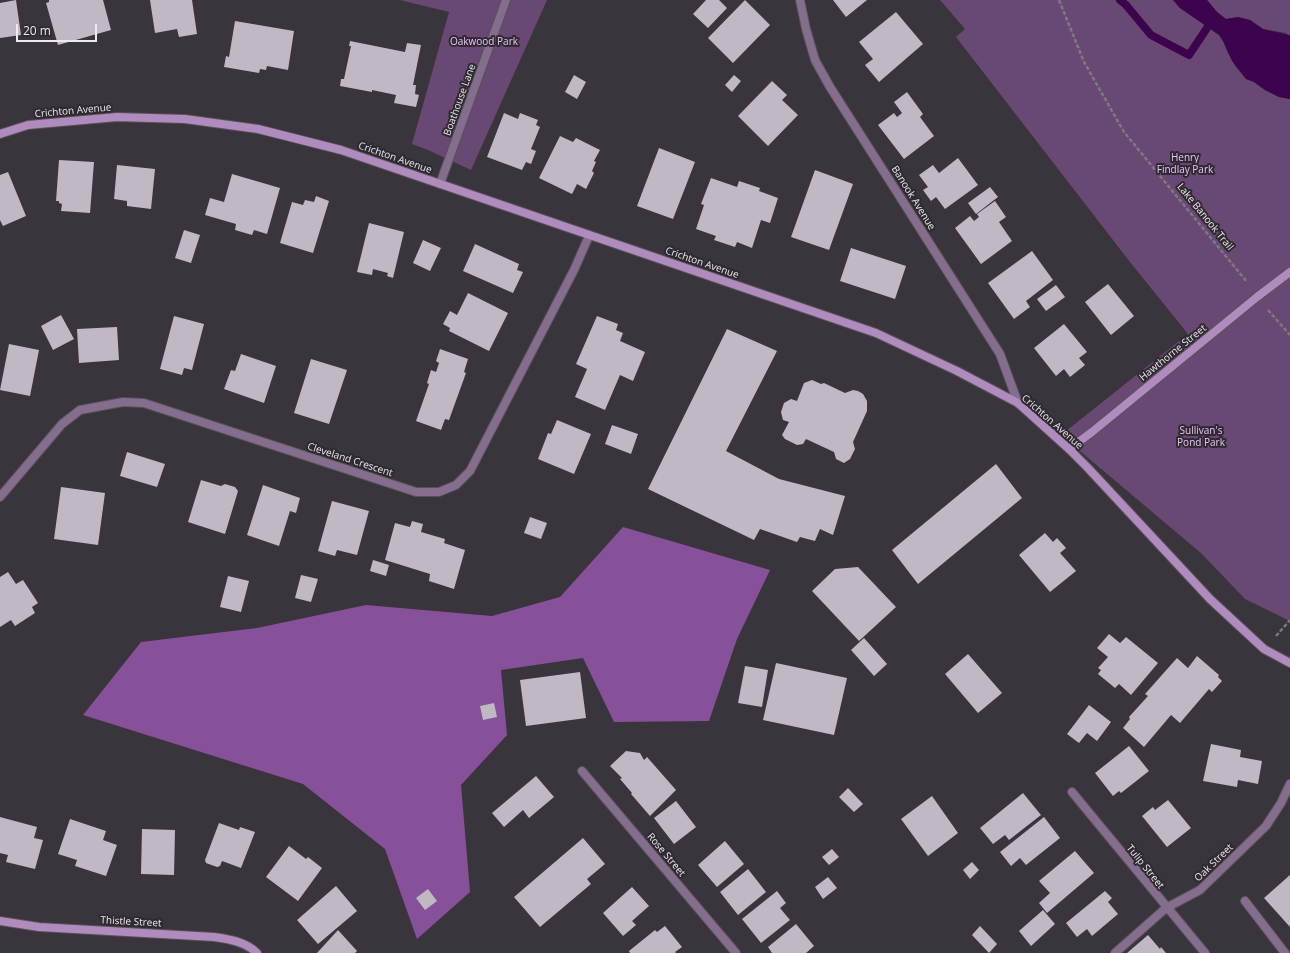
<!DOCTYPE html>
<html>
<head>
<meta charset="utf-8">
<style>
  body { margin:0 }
  #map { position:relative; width:1290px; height:953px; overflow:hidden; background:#3a343c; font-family:"Open Sans",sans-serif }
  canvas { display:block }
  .scale { position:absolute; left:16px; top:24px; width:81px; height:18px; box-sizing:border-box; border:2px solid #ede9ee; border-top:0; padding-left:5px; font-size:12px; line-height:14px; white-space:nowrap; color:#ede9ee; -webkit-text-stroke:3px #2f2a31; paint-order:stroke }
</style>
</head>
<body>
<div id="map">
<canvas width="1290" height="953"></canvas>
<div class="scale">20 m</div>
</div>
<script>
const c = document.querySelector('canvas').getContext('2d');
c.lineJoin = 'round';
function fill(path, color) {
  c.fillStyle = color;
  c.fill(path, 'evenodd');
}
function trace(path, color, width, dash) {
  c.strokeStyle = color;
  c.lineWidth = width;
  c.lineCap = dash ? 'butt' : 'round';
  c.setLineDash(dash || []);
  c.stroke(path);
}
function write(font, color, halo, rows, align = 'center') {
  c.font = font + ' "Open Sans",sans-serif';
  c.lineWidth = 4;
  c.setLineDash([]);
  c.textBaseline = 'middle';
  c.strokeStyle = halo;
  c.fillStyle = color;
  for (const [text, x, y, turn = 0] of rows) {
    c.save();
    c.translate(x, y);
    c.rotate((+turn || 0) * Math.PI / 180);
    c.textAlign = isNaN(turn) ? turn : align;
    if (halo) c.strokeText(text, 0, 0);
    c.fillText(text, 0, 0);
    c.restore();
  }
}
const green = new Path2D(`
  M 400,0 L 547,0 L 471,170 L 428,150 L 412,144 L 449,12 Z
  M 940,0 L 1173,0 L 1180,8 L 1219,35 L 1223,41 L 1228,53 L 1236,67 L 1246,79 L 1254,82 L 1265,90 L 1279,97 L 1290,99 L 1290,621 L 1245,599 L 1202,554 L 1061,435 L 1188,334 L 1130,262 L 956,37 L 965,29 Z
  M 1207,0 L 1290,0 L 1290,36 L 1286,33 L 1263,29 L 1250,20 L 1238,17 L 1226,19 L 1217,12 Z`);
const forest = new Path2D(`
  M 623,527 L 770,570 L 737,639 L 709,721 L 614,722 L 583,658 L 501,670 L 507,735 L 461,785 L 470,892 L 417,939 L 385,849 L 303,784 L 83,715 L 141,642 L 257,628 L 366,605 L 492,616 L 560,597 Z`);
const water = new Path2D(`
  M 1173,0 L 1207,0 L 1217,12 L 1226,19 L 1238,17 L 1250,20 L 1263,29 L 1289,35 L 1290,36 L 1290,99 L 1279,97 L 1265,90 L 1254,82 L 1246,79 L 1232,61 L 1223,41 L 1219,35 L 1180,8 Z`);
const stream = new Path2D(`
  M 1120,0 L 1126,5 L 1151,35 L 1189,55 L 1207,28`);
const building = new Path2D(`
  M 16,0 L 21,35 L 0,38 L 0,3 Z
  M 49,0 L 103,0 L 111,30 L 58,45 L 46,3 L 49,2 Z
  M 150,0 L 192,0 L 197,34 L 179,37 L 177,29 L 155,33 Z
  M 706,0 L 719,0 L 727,8 L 708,28 L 693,14 Z
  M 745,0 L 770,25 L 733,63 L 708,38 Z
  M 833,0 L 867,0 L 846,17 Z
  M 896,12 L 923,44 L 879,82 L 865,65 L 873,59 L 859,42 Z
  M 235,21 L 294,31 L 288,70 L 267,66 L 266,70 L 260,69 L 259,73 L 224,67 L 226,56 L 229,57 Z
  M 350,41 L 405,52 L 407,43 L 421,45 L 413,85 L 416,85 L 415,94 L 419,95 L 416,107 L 394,103 L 396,95 L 372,90 L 372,92 L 340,86 L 341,79 L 344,79 L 351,46 L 349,46 Z
  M 574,75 L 586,82 L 577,99 L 565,92 Z
  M 734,75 L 741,81 L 732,92 L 725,85 Z
  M 772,81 L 787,95 L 782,100 L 798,115 L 768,146 L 738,116 Z
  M 907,92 L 923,114 L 920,117 L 934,136 L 904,159 L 878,125 L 894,113 L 897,117 L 902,113 L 894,102 Z
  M 504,113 L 518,119 L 520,113 L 538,120 L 536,125 L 540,127 L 531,149 L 536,151 L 531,164 L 526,162 L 522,170 L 487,157 Z
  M 560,136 L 573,142 L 576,138 L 600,150 L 594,161 L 596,162 L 592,171 L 594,173 L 586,189 L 577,184 L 572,194 L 539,178 Z
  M 659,148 L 695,162 L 673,219 L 637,206 Z
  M 958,158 L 978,185 L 945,209 L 936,197 L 931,201 L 923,190 L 928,187 L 919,175 L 933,165 L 939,173 Z
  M 59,160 L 94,162 L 90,213 L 61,211 L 62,204 L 59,203 L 59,201 L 56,201 Z
  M 117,165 L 155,169 L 151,209 L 127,206 L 127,201 L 114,199 Z
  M 815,170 L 853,184 L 829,250 L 791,237 Z
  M 8,172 L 26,216 L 3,226 L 0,220 L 0,175 Z
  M 232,174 L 280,188 L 267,234 L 254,230 L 252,235 L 235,230 L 236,224 L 205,215 L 210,198 L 224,202 Z
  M 711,178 L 737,187 L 739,181 L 760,188 L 759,191 L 778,198 L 770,223 L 761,220 L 752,248 L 737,242 L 735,247 L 714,240 L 716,236 L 696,229 L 704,205 L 701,204 Z
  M 990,187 L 998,197 L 976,214 L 968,203 Z
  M 316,196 L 329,201 L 313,253 L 280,243 L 292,202 L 303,205 L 305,200 L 314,202 Z
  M 995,201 L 1006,217 L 999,222 L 1012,241 L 981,264 L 955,228 L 970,216 L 974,221 L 979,217 L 977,214 Z
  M 369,223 L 404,232 L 393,278 L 387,276 L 388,273 L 373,269 L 372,275 L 357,272 Z
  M 184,230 L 200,235 L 191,263 L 175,258 Z
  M 423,240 L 441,248 L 430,271 L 413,263 Z
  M 475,244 L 519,264 L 517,270 L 523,272 L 513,293 L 463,271 Z
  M 851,248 L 906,266 L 895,299 L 840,281 Z
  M 1032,251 L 1053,280 L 1026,301 L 1030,307 L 1014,319 L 988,283 Z
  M 1108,284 L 1134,316 L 1111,335 L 1085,302 Z
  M 1056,285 L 1065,297 L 1046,311 L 1037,299 Z
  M 468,293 L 508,313 L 489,351 L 449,331 L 450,328 L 443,324 L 450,311 L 457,315 Z
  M 61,315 L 74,339 L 53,350 L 41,326 Z
  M 174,316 L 204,324 L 192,370 L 184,368 L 182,375 L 160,369 Z
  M 597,316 L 618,324 L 616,330 L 623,333 L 620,341 L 645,352 L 633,381 L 620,375 L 605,410 L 575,397 L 587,369 L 576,364 Z
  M 1064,324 L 1087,352 L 1079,358 L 1085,365 L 1070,377 L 1064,369 L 1056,376 L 1034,348 Z
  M 117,327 L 119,360 L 79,363 L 77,329 Z
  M 727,329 L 777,351 L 726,451 L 779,479 L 845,496 L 833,535 L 820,529 L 815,541 L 800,537 L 797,542 L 760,529 L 754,540 L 648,489 Z
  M 9,344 L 39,350 L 30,396 L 0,390 Z
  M 440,349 L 468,359 L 464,372 L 466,373 L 449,420 L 445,419 L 441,430 L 416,421 L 429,384 L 427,383 L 431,370 L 436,372 L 439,363 L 436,361 Z
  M 241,354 L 276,366 L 264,403 L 224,389 L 231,370 L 235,371 Z
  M 311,359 L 347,370 L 329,424 L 294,413 Z
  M 812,380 L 821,384 L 824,383 L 845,393 L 853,390 L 858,391 L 863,394 L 867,401 L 867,411 L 853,442 L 855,449 L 850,459 L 844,463 L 836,459 L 834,452 L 806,439 L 803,444 L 797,445 L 785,439 L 782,435 L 789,422 L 783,420 L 781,412 L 784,403 L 791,399 L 797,401 L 804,383 Z
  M 557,420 L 591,434 L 574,474 L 538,459 L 548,433 L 551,434 Z
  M 612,425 L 638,434 L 631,454 L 605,444 Z
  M 127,452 L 165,464 L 157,487 L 120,476 Z
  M 996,464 L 1022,498 L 918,584 L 892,550 Z
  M 201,480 L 221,486 L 225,484 L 235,487 L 238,491 L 225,534 L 188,522 Z
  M 263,485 L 300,498 L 296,513 L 290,511 L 279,546 L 247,535 Z
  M 61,487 L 105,493 L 98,545 L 54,539 Z
  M 332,501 L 369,511 L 357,555 L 337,550 L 335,556 L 318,551 Z
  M 530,517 L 547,523 L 541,539 L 524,533 Z
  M 412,521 L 423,524 L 421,532 L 445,539 L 444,543 L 465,550 L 454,589 L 429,581 L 430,574 L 385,560 L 395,523 L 410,527 Z
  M 1045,533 L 1053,542 L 1057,538 L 1066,548 L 1060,553 L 1076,571 L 1050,592 L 1019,555 Z
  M 373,560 L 389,565 L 386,576 L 370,571 Z
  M 858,567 L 896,607 L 859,641 L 812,591 L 835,569 Z
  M 8,572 L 16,584 L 23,580 L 38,603 L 32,607 L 35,613 L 15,626 L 11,620 L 0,627 L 0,577 Z
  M 301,575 L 318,579 L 311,602 L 295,598 Z
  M 228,576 L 249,581 L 241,612 L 220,607 Z
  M 1109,634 L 1120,643 L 1126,637 L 1158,663 L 1131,695 L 1119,684 L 1115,688 L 1098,674 L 1101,670 L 1098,668 L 1108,657 L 1097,648 Z
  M 864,638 L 887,664 L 874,676 L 851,650 Z
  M 968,654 L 1002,693 L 978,713 L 945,674 Z
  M 1197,656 L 1219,675 L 1218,677 L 1222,681 L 1212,692 L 1209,689 L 1180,723 L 1171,715 L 1144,747 L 1123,728 L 1130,719 L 1129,717 L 1148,696 L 1145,694 L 1177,658 L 1188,668 Z
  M 776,663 L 847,678 L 834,735 L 763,720 Z
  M 745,666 L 768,670 L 762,707 L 738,703 Z
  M 580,672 L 586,718 L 526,726 L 520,680 Z
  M 494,703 L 497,717 L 483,720 L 480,706 Z
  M 1089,705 L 1111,722 L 1097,741 L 1087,733 L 1079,743 L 1067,734 Z
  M 1211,744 L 1241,750 L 1240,757 L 1262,761 L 1258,784 L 1238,780 L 1237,787 L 1203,781 Z
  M 1129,746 L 1149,771 L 1121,793 L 1119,791 L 1113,796 L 1095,773 Z
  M 626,751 L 640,753 L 644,760 L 647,757 L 676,790 L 650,816 L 631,794 L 632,793 L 620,779 L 622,778 L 610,766 Z
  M 536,776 L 554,797 L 529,818 L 523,810 L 504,827 L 492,813 Z
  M 848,788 L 863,804 L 854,812 L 839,797 Z
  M 1023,793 L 1041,815 L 1009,840 L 1005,835 L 993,844 L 980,828 Z
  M 932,796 L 958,833 L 928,856 L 901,819 Z
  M 1168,800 L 1191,828 L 1167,847 L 1142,816 L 1153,807 L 1155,810 Z
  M 676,801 L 696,827 L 674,844 L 654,818 Z
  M 0,817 L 37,827 L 34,838 L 43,840 L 35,869 L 6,862 L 8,855 L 0,853 Z
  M 1044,817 L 1060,838 L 1026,865 L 1020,858 L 1011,866 L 1000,852 Z
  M 70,819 L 106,831 L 103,840 L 117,845 L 106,876 L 75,866 L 77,860 L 58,854 Z
  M 219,823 L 239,830 L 240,827 L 255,832 L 241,868 L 222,861 L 220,866 L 217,867 L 206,863 L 205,860 Z
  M 142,829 L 175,830 L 174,875 L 141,874 Z
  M 583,838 L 605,864 L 587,879 L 591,884 L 540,927 L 514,897 Z
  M 725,841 L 744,864 L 717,887 L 698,865 Z
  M 289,846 L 306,859 L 308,857 L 322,868 L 298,901 L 266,877 Z
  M 832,849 L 839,857 L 829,865 L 822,857 Z
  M 1075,851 L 1094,873 L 1047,913 L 1039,903 L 1050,893 L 1039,881 Z
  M 972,862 L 979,870 L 970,879 L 963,870 Z
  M 748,869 L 766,892 L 738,915 L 720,892 Z
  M 1290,875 L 1290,927 L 1264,898 Z
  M 828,877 L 837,888 L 823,899 L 815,887 Z
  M 336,886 L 357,911 L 318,944 L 297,920 Z
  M 632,887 L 649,906 L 632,921 L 636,925 L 623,936 L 603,913 Z
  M 428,889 L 437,901 L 425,910 L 416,898 Z
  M 777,891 L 786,903 L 780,908 L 790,920 L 761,943 L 742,919 Z
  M 1105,891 L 1112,898 L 1108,902 L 1118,914 L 1092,936 L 1087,929 L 1077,937 L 1066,923 Z
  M 1043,910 L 1055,924 L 1031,946 L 1019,931 Z
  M 796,924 L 814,946 L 806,953 L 772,953 L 768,947 Z
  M 665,926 L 682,947 L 675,952 L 676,953 L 630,953 L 629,951 L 655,930 L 657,932 Z
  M 980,926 L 997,944 L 989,953 L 972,935 Z
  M 338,930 L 357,951 L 355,953 L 317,953 Z
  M 1148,935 L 1160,949 L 1161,947 L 1166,953 L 1127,953 Z`);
const path = new Path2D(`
  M 1059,0 L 1084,62 L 1124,132 L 1247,282
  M 1268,310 L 1290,335
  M 1276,636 L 1290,620`);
const lane = new Path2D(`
  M 1245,901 L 1285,953`);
const street = new Path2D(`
  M 800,0 L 806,29 L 815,60 L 830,87 L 1000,354 L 1018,403
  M 440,184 L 506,0
  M 0,497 L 62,424 L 80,410 L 123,402 L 144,403 L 416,492 L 439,492 L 456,485 L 470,471 L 574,270 L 589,236
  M 582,771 L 736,953
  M 1072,792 L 1205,953
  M 1115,953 L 1166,908 L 1200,890 L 1266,826 L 1281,803 L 1290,784`);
const secondary = new Path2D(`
  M 0,134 L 28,125 L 117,117 L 185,119 L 258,129 L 341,150 L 876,333 L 957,371 L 1018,403 L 1069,449 L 1087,467 L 1210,599 L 1264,649 L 1290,663
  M 1069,449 L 1092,432 L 1257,297 L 1290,272
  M 0,921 L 39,927 L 214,937 C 229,939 246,942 257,953`);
const parkNames = [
  ["Oakwood Park",484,42],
  ["Henry",1185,158],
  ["Findlay Park",1185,170],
  ["Sullivan's",1201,431],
  ["Pond Park",1201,443]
];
const streetNames = [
  ["Boathouse Lane",460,100,-70],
  ["Crichton Avenue",73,111,-5],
  ["Crichton Avenue",395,158,19],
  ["Banook Avenue",913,198,58],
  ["Lake Banook Trail",1205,217,51],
  ["Crichton Avenue",702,263,19],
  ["Hawthorne Street",1173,353,-39],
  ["Crichton Avenue",1052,422,41],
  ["Cleveland Crescent",350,460,18],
  ["Rose Street",666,855,50],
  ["Oak Street",1214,863,-44],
  ["Tulip Street",1145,867,51],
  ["Thistle Street",131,922,3]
];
fill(green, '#694974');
fill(forest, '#87519a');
fill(water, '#3d044e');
trace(stream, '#3d044e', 8);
fill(building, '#c0b9c3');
trace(lane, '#575158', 10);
trace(street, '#575158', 10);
trace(secondary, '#575158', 10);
trace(path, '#7e7980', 2.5, [4, 2]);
trace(lane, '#856d8d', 8);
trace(street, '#856d8d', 8);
trace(secondary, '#b08bbe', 8);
write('10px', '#ecc0fc', '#2f2a31', parkNames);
write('10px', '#ede9ee', '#2f2a31', streetNames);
</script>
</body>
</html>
